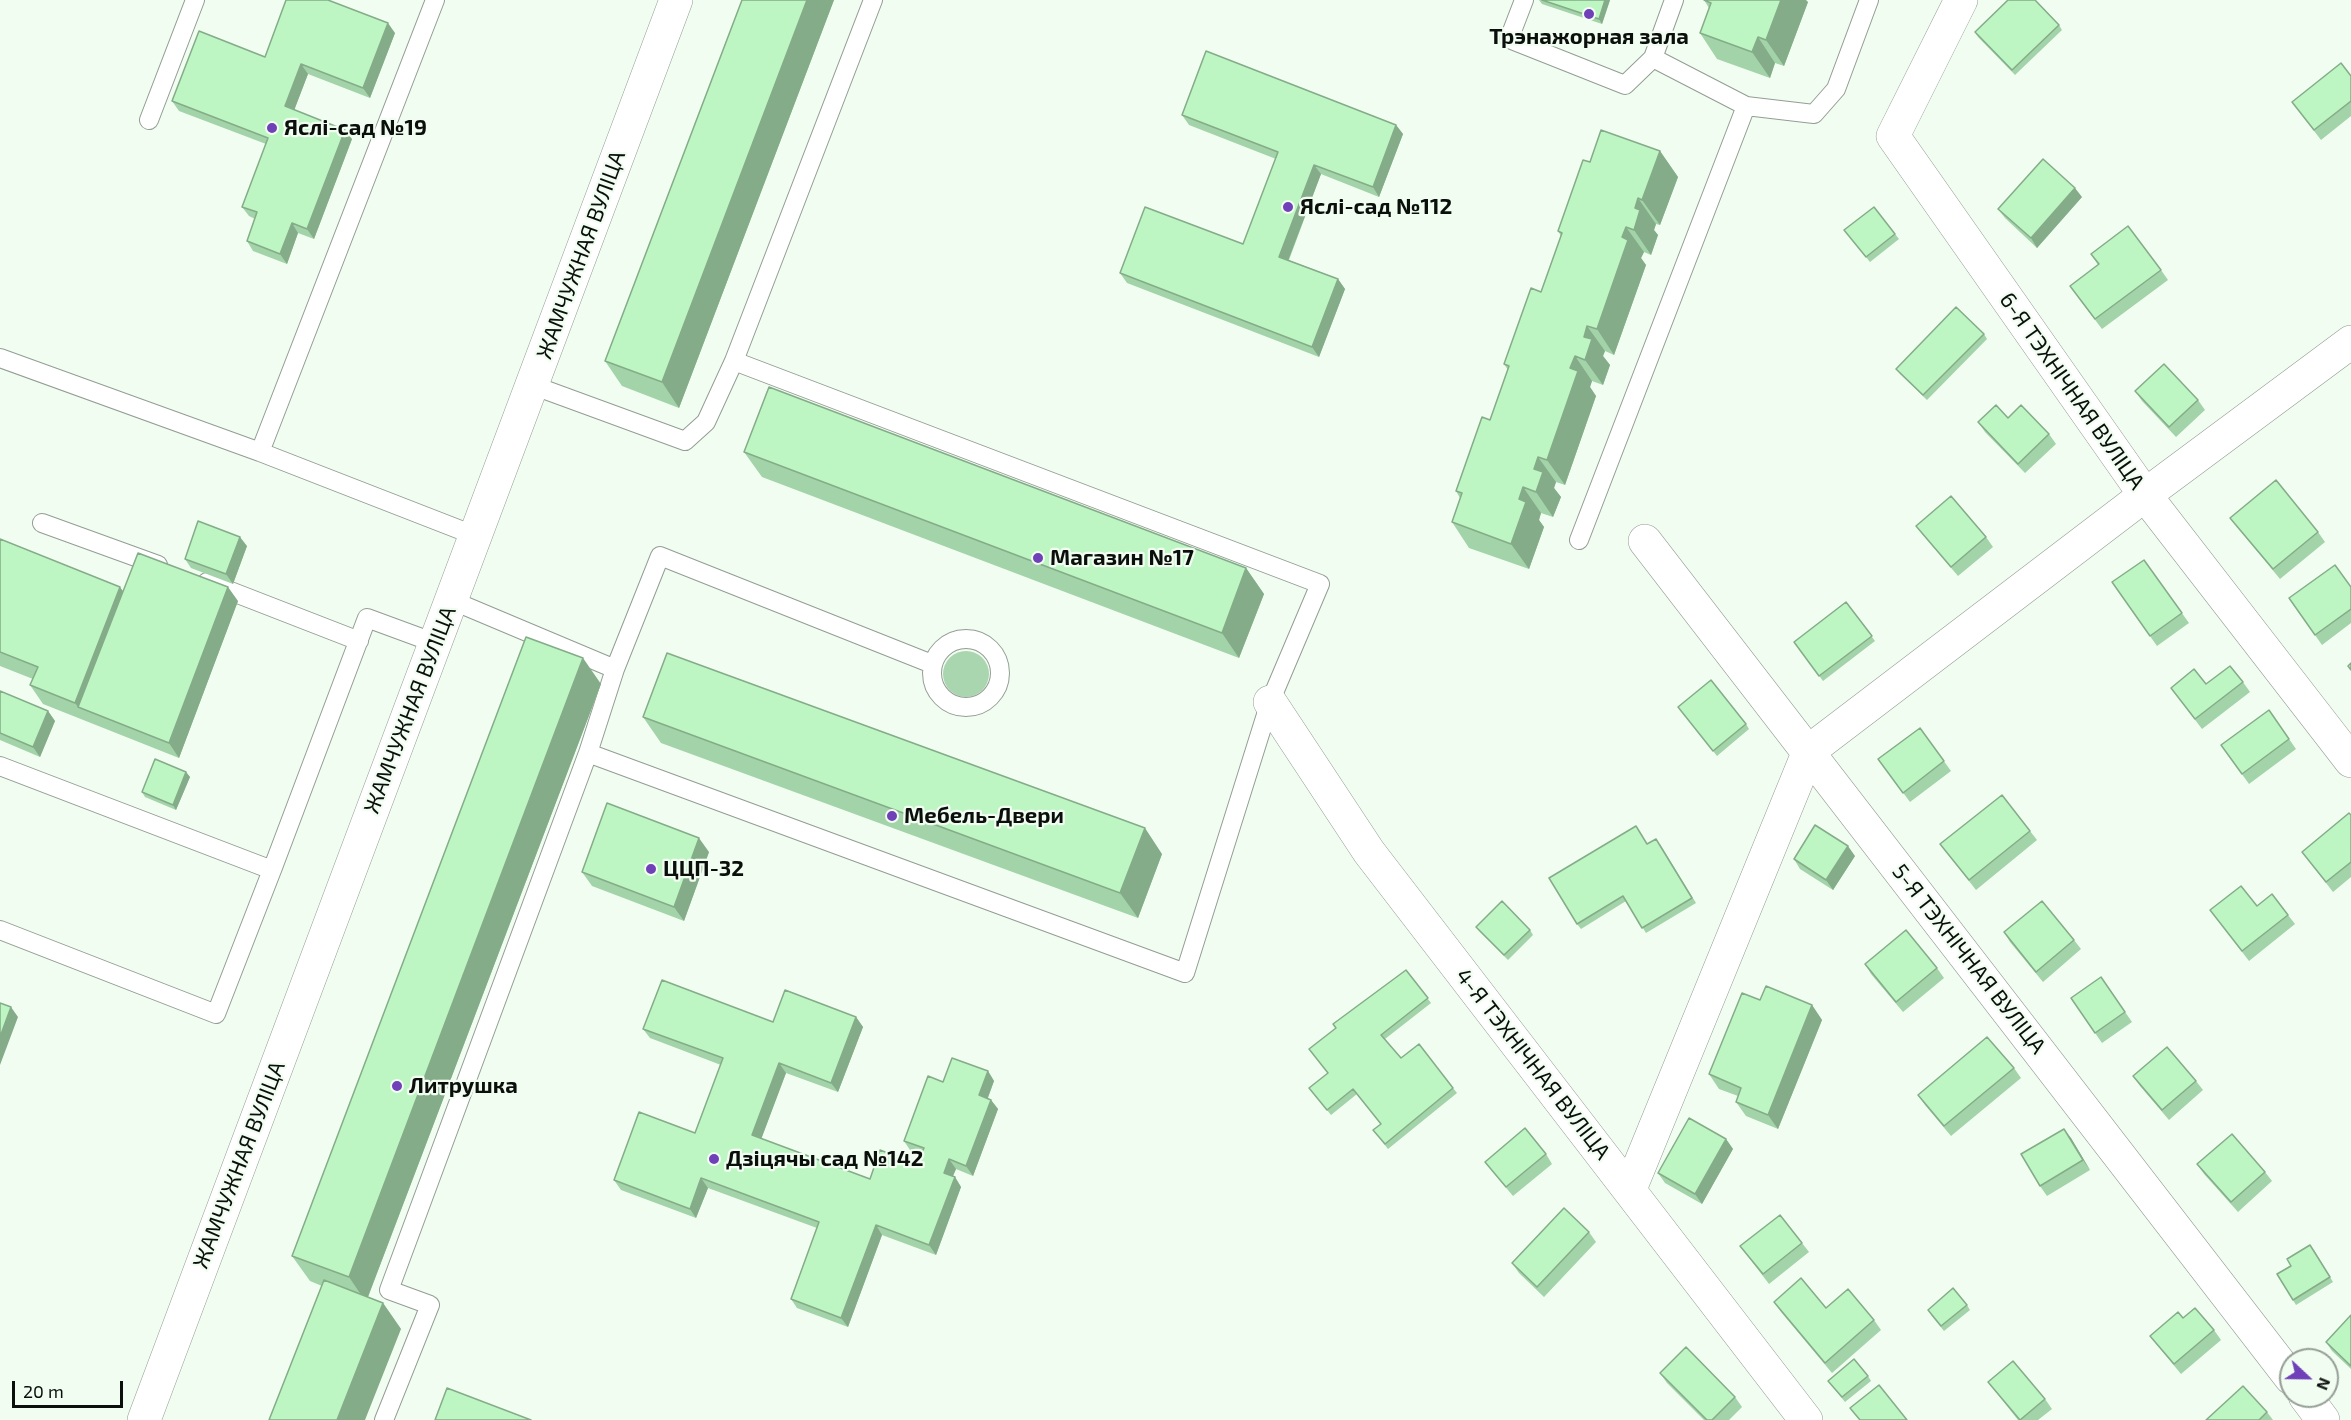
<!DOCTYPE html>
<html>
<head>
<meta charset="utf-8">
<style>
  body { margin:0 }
  #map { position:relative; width:2351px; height:1420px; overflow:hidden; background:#f2fdf2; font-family:"Exo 2",sans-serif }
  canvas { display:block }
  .north { position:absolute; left:2279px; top:1348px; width:60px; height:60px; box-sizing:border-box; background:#f2fdf2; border:2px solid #969e96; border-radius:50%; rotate:112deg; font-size:16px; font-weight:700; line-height:24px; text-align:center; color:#0b0f0c }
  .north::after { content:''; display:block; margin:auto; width:21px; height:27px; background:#6f40b7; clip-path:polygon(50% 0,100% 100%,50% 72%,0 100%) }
  .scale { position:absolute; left:12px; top:1381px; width:111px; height:27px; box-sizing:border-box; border:3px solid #0b0f0c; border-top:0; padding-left:8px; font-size:18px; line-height:21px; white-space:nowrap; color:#0b0f0c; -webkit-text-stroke:4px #f2fdf2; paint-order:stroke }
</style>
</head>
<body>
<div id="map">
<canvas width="2351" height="1420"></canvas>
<div class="north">N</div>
<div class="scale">20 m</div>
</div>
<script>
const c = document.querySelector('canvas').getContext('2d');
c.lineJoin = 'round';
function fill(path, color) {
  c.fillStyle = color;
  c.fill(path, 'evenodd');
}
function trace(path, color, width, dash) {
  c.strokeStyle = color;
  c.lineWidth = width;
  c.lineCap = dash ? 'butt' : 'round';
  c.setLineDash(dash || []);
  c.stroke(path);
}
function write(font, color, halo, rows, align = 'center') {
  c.font = font + ' "Exo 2",sans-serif';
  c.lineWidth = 4.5;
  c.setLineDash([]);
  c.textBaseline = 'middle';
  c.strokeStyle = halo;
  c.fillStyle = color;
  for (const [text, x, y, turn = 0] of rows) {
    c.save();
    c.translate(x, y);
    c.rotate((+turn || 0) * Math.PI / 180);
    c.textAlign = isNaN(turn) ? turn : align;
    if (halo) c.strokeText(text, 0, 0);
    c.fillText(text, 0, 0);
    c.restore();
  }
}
const green = new Path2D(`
  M943 674a23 23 0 1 1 46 0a23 23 0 1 1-46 0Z`);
const lane = new Path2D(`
  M 1524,0 L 1509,39 L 1625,85 L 1653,58
  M 1746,106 L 1814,114 L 1836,89 L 1869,0
  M 149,120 L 195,0
  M 0,358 L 260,452 L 476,536
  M 532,385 L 685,441 L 706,422 L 734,361
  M 260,452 L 435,0
  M 42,523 L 158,565
  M 1579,540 L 1746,106 L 1653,58 L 1674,0
  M 207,582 L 359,641
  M932 673a34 34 0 1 1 68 0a34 34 0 1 1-68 0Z
  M 615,669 L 660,556 L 932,664
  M 588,753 L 1185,973 L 1270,702 L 1320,584 L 734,361 L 873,0
  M 0,766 L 272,870 L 367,618 L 435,643
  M 0,930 L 216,1014 L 272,870
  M 384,1420 L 430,1305 L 389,1290 L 588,753 L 615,669 L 451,600`);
const street = new Path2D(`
  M 1961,0 L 1893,136 L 2145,495 L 2351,761
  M 1645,541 L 2291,1378
  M 1270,702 L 1369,852 L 1806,1420
  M 1630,1189 L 1809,751 L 2145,495 L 2351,342
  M 2305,1396 L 2323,1420`);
const secondary = new Path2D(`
  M 144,1420 L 676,0`);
const wall = new Path2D(`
  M 742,0 L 834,0 L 679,408 L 622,386 L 605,361 Z
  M 1539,0 L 1610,0 L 1602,24 L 1542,4 Z
  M 1704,0 L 1808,2 L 1784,66 L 1775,63 L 1770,78 L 1717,59 L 1700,33 L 1709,8 Z
  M 336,3 L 395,33 L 370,98 L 308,74 L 294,110 L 352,139 L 314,239 L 298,233 L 287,264 L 253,251 L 247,241 L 255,219 L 249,216 L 242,207 L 266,144 L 179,111 L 172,101 L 265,57 Z
  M 2059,25 L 2062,30 L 2015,75 L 1978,37 L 1975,32 Z
  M 2351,76 L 2351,116 L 2321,140 L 2292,102 Z
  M 1182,115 L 1396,125 L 1403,134 L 1379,197 L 1321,174 L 1289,260 L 1338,279 L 1345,289 L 1319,357 L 1127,283 L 1120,273 L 1243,244 L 1276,159 L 1189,125 Z
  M 1660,151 L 1678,177 L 1660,225 L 1656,224 L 1654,230 L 1658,235 L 1651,255 L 1644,252 L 1641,258 L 1646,265 L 1614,355 L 1605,351 L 1603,356 L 1610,365 L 1603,385 L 1592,381 L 1590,387 L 1596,396 L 1565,485 L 1556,482 L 1554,488 L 1561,497 L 1553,517 L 1541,513 L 1539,520 L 1544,527 L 1529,569 L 1469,548 L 1452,522 L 1460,498 L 1456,491 L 1490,420 L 1508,370 L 1504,364 L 1541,292 L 1561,236 L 1558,231 L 1590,162 Z
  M 2082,197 L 2037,248 L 2005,218 L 1998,209 Z
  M 1844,230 L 1895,234 L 1899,239 L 1870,262 Z
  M 2091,254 L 2161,270 L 2168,280 L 2102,329 L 2077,296 L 2098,265 Z
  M 1984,334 L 1987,339 L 1927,400 L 1900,374 L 1896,369 Z
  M 2135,391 L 2198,400 L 2205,410 L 2176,437 L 2142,401 Z
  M 2008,418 L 2049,434 L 2056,444 L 2025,473 L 1985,432 L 1978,422 Z
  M 744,452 L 1246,568 L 1264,594 L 1239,658 L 762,477 Z
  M 2230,518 L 2318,532 L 2325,542 L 2280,579 L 2237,527 Z
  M 1916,526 L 1986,537 L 1993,547 L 1958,576 L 1923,535 Z
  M 0,539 L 123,591 L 238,601 L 179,758 L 43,704 L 30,685 L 33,679 L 0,666 Z
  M 247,546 L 233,584 L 191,568 L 185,559 Z
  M 2144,560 L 2189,623 L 2157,646 L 2112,582 Z
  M 2351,587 L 2351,623 L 2322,645 L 2289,598 Z
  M 1846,602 L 1875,641 L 1823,681 L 1794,642 Z
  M 2243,682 L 2250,692 L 2202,729 L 2171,688 L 2206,684 Z
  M 601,684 L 368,1297 L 383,1303 L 401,1329 L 322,1286 L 310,1281 L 292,1256 Z
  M 0,691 L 48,711 L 55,721 L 40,757 L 0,740 Z
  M 2269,710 L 2296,749 L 2249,784 L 2221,745 Z
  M 1682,712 L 1746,724 L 1749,729 L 1717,756 Z
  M 643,717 L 1162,854 L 1138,918 L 661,743 Z
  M 1920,728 L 1951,771 L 1910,802 L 1878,759 Z
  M 186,772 L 190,777 L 176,810 L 145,797 L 142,792 Z
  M 2351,815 L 2351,877 L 2333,892 L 2302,852 Z
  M 1636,826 L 1647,844 L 1660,844 L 1696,903 L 1646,933 L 1626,901 L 1581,929 L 1577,924 Z
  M 2030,831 L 2037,840 L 1976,890 L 1940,844 Z
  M 709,852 L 684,921 L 592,886 L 582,872 Z
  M 1855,856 L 1833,890 L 1800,869 L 1794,859 Z
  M 2257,906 L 2288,915 L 2295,924 L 2249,961 L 2210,910 Z
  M 1476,927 L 1530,930 L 1533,935 L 1508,960 L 1480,932 Z
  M 2004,932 L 2074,940 L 2081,949 L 2043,982 L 2010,942 Z
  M 1865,964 L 1937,968 L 1944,978 L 1903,1012 L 1871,974 Z
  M 1406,970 L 1431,1003 L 1385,1039 L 1401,1058 L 1453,1088 L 1457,1093 L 1388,1149 L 1373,1130 L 1381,1124 L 1357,1094 L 1331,1115 L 1313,1093 Z
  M 2101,977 L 2132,1022 L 2102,1043 L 2071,998 Z
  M 1760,1000 L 1812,1005 L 1822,1020 L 1778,1129 L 1746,1116 L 1736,1102 L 1738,1096 L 1719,1089 L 1709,1074 Z
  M 856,1017 L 863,1027 L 838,1092 L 786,1073 L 761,1139 L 870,1179 L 917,1164 L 921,1154 L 910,1150 L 904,1141 L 943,1082 L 988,1071 L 994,1081 L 988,1098 L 991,1100 L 998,1109 L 973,1176 L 956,1169 L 953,1176 L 955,1177 L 961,1187 L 936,1255 L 882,1235 L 848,1327 L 797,1308 L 791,1299 L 817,1228 L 708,1188 L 696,1218 L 621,1190 L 614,1180 L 695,1133 L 721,1065 L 650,1038 L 643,1029 Z
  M 2014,1068 L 2021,1078 L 1951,1136 L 1925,1105 L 1918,1095 Z
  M 2133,1076 L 2196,1081 L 2203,1090 L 2169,1120 L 2140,1086 Z
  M 2071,1138 L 2090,1170 L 2047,1196 L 2040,1186 Z
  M 1726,1139 L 1733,1149 L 1702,1204 L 1665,1183 L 1658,1173 Z
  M 1546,1154 L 1552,1164 L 1513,1196 L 1492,1171 L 1485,1162 Z
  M 2197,1164 L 2265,1172 L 2272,1181 L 2238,1212 L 2204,1174 Z
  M 1589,1232 L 1596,1242 L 1544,1297 L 1519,1273 L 1512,1263 Z
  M 1802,1243 L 1809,1252 L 1769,1284 L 1740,1246 Z
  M 2314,1250 L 2333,1282 L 2296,1305 L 2277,1274 Z
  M 1774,1302 L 1826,1308 L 1874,1320 L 1881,1330 L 1832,1373 L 1781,1312 Z
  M 1967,1305 L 1970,1310 L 1944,1331 L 1931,1315 Z
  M 2351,1315 L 2351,1369 L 2332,1351 L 2326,1342 Z
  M 2183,1318 L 2214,1330 L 2221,1340 L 2181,1374 L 2157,1345 L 2150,1336 Z
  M 1660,1373 L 1735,1397 L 1742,1407 L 1729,1420 L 1704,1420 L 1667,1383 Z
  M 1868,1376 L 1871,1381 L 1845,1402 L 1832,1386 Z
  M 1988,1382 L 2045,1399 L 2052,1409 L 2038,1420 L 2018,1420 Z
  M 2267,1412 L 2273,1420 L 2206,1420 Z`);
const shadedWall = new Path2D(`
  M 807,0 L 834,0 L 679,408 L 662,382 Z
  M 1605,0 L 1610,0 L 1602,24 L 1599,19 Z
  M 1781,0 L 1806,0 L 1808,2 L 1784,66 L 1766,40 Z
  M 388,23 L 395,33 L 370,98 L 363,88 Z
  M 1758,37 L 1775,63 L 1770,78 L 1752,52 Z
  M 301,64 L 308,74 L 292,116 L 285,106 Z
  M 1396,125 L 1403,134 L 1379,197 L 1373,187 Z
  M 345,130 L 352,139 L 314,239 L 307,229 Z
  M 1660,151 L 1678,177 L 1660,225 L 1642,200 Z
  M 1314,165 L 1321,174 L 1286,266 L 1279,257 Z
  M 2075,188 L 2082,197 L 2037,248 L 2031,238 Z
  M 1638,198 L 1656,224 L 1654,230 L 1658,235 L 1651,255 L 1634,230 L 1635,208 Z
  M 292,223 L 298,233 L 287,264 L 280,254 Z
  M 1626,227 L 1644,252 L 1641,258 L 1646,265 L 1614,355 L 1597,329 L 1622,237 Z
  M 1338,279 L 1345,289 L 1319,357 L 1312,347 Z
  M 1587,326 L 1605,351 L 1603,356 L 1610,365 L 1603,385 L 1585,360 L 1584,337 Z
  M 1575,356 L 1592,381 L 1590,387 L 1596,396 L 1565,485 L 1547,460 L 1570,368 Z
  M 1538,457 L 1556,482 L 1554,488 L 1561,497 L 1553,517 L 1536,492 L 1534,469 Z
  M 1523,487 L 1541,513 L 1539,520 L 1544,527 L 1529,569 L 1511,544 L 1519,499 Z
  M 240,537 L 247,546 L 233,584 L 226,574 Z
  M 1246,568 L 1264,594 L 1239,658 L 1222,633 Z
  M 120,587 L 133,605 L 78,707 L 75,703 Z
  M 228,587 L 238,601 L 179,758 L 169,743 Z
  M 583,658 L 601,684 L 366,1302 L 349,1277 Z
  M 48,711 L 55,721 L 40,757 L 33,747 Z
  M 186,772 L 190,777 L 176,810 L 173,805 Z
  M 1145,828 L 1162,854 L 1138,918 L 1120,893 Z
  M 699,838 L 709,852 L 684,921 L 674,907 Z
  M 1848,846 L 1855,856 L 1833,890 L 1826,880 Z
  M 1812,1005 L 1822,1020 L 1778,1129 L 1768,1115 Z
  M 11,1007 L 18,1017 L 0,1065 L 0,1037 Z
  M 856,1017 L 863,1027 L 838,1092 L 831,1083 Z
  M 779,1063 L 786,1073 L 759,1145 L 752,1135 Z
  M 988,1071 L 994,1081 L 985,1105 L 979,1095 Z
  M 991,1100 L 998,1109 L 973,1176 L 966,1166 Z
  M 2064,1129 L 2071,1138 L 2090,1170 L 2083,1160 Z
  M 1726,1139 L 1733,1149 L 1702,1204 L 1695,1194 Z
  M 949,1159 L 956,1169 L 950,1183 L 944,1173 Z
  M 955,1177 L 961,1187 L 936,1255 L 929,1245 Z
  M 701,1178 L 708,1188 L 696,1218 L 690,1209 Z
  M 876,1225 L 882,1235 L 848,1327 L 841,1318 Z
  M 383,1303 L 401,1329 L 365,1420 L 337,1420 Z`);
const building = new Path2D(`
  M 286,0 L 328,0 L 388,23 L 363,88 L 301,64 L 285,106 L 345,130 L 307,229 L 292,223 L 280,254 L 247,241 L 257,212 L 242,207 L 268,138 L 172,101 L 199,31 L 265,57 Z
  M 742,0 L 807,0 L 662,382 L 605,361 Z
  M 1542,0 L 1605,0 L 1599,19 Z
  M 1704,0 L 1781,0 L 1766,40 L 1758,37 L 1752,52 L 1700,33 L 1711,3 Z
  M 2008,0 L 2035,0 L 2059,25 L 2012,70 L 1975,32 Z
  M 1206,51 L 1396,125 L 1373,187 L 1314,165 L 1279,257 L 1338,279 L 1312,347 L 1120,273 L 1145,207 L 1243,244 L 1278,152 L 1182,115 Z
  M 2341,63 L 2351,76 L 2351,101 L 2314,130 L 2292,102 Z
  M 1601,130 L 1660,151 L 1642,200 L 1638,198 L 1635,208 L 1640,210 L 1634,230 L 1626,227 L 1622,237 L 1628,240 L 1597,329 L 1587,326 L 1584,337 L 1592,339 L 1585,360 L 1575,356 L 1570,368 L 1578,371 L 1547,460 L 1538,457 L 1534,469 L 1543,472 L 1536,492 L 1523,487 L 1519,499 L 1526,502 L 1511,544 L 1452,522 L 1462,493 L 1456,491 L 1482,417 L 1490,420 L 1509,366 L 1504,364 L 1531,288 L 1541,292 L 1562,233 L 1558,231 L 1583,160 L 1590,162 Z
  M 2043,159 L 2075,188 L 2031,238 L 1998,209 Z
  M 1874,207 L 1895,234 L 1866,257 L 1844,230 Z
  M 2128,226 L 2161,270 L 2095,319 L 2070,286 L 2099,264 L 2091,254 Z
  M 1956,307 L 1984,334 L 1923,395 L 1896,369 Z
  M 2164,364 L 2198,400 L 2169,427 L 2135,391 Z
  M 769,387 L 1246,568 L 1222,633 L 744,452 Z
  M 1996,405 L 2008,418 L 2021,405 L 2049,434 L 2018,464 L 1978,422 Z
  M 2276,480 L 2318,532 L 2273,569 L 2230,518 Z
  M 1951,496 L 1986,537 L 1951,567 L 1916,526 Z
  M 198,521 L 240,537 L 226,574 L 185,559 Z
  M 0,539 L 120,587 L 75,703 L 30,685 L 38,667 L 0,652 Z
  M 138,553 L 228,587 L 169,743 L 78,707 Z
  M 2144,560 L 2182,613 L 2150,636 L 2112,582 Z
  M 2335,565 L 2351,587 L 2351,609 L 2315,635 L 2289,598 Z
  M 1846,602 L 1872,636 L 1819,676 L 1794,642 Z
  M 526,637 L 583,658 L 349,1277 L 292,1256 Z
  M 667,653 L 1145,828 L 1120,893 L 643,717 Z
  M 2351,663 L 2351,670 L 2348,666 Z
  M 2230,666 L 2243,682 L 2195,719 L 2171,688 L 2194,669 L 2206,684 Z
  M 1711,680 L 1746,724 L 1713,751 L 1678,707 Z
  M 0,691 L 48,711 L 33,747 L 0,733 Z
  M 2269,710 L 2289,739 L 2242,774 L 2221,745 Z
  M 1920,728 L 1944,761 L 1903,793 L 1878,759 Z
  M 155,759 L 186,772 L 173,805 L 142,792 Z
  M 2002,795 L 2030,831 L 1969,880 L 1940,844 Z
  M 607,803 L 699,838 L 674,907 L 582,872 Z
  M 2349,813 L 2351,815 L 2351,862 L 2326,882 L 2302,852 Z
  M 1815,825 L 1848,846 L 1826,880 L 1794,859 Z
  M 1636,826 L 1647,844 L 1656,839 L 1692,898 L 1642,928 L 1623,896 L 1577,924 L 1549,878 Z
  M 2241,886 L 2257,906 L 2272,894 L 2288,915 L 2242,951 L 2210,910 Z
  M 1502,901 L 1530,930 L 1504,955 L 1476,927 Z
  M 2042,901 L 2074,940 L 2036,972 L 2004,932 Z
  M 1906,930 L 1937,968 L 1896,1002 L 1865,964 Z
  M 1406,970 L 1428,998 L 1381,1035 L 1401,1058 L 1419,1044 L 1453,1088 L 1385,1144 L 1373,1130 L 1381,1124 L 1353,1089 L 1327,1110 L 1309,1088 L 1328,1073 L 1309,1049 L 1336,1028 L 1333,1024 Z
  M 2101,977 L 2125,1012 L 2095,1033 L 2071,998 Z
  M 662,980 L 773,1022 L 785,990 L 856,1017 L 831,1083 L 779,1063 L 752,1135 L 870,1179 L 880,1150 L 917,1164 L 924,1148 L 904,1141 L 928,1076 L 943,1082 L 952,1058 L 988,1071 L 979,1095 L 991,1100 L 966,1166 L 949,1159 L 944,1173 L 955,1177 L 929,1245 L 876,1225 L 841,1318 L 791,1299 L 819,1222 L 701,1178 L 690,1209 L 614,1180 L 639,1112 L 695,1133 L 723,1058 L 643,1029 Z
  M 1766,986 L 1812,1005 L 1768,1115 L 1736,1102 L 1741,1088 L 1709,1074 L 1742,993 L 1760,1000 Z
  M 0,1003 L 11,1007 L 0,1037 Z
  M 1987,1037 L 2014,1068 L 1944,1126 L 1918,1095 Z
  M 2167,1047 L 2196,1081 L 2162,1110 L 2133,1076 Z
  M 1689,1118 L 1726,1139 L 1695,1194 L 1658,1173 Z
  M 1525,1128 L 1546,1154 L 1506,1187 L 1485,1162 Z
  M 2064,1129 L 2083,1160 L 2040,1186 L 2021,1154 Z
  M 2232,1134 L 2265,1172 L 2231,1202 L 2197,1164 Z
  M 1564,1208 L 1589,1232 L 1537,1287 L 1512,1263 Z
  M 1780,1215 L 1802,1243 L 1763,1274 L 1740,1246 Z
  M 2310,1245 L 2330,1277 L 2293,1300 L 2277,1274 L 2291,1266 L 2287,1259 Z
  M 1801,1278 L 1826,1308 L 1848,1289 L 1874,1320 L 1825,1363 L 1774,1302 Z
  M 324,1280 L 383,1303 L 337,1420 L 269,1420 Z
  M 1953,1288 L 1967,1305 L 1941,1326 L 1928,1310 Z
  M 2195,1308 L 2214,1330 L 2174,1364 L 2150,1336 L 2178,1312 L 2183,1318 Z
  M 2351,1315 L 2351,1366 L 2326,1342 Z
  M 1686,1347 L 1735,1397 L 1712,1420 L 1707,1420 L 1660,1373 Z
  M 1854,1359 L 1868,1376 L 1842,1397 L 1828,1381 Z
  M 2013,1361 L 2045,1399 L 2020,1420 L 1988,1382 Z
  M 1879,1385 L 1907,1420 L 1860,1420 L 1850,1408 Z
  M 2243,1386 L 2267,1412 L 2259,1420 L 2206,1420 Z
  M 447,1388 L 531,1420 L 435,1420 Z`);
const markers = [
  [1589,14,6,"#6f40b7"],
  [272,128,6,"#6f40b7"],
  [1288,207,6,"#6f40b7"],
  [1038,558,6,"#6f40b7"],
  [892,816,6,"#6f40b7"],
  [651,869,6,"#6f40b7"],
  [397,1086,6,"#6f40b7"],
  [714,1159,6,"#6f40b7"]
];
const poiNames = [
  ["Трэнажорная зала",1589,37,"center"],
  ["Яслі-сад №19",284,128],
  ["Яслі-сад №112",1300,207],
  ["Магазин №17",1050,558],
  ["Мебель-Двери",904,816],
  ["ЦЦП-32",663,869],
  ["Литрушка",409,1086],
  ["Дзіцячы сад №142",726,1159]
];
const streetNames = [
  ["ЖАМЧУЖНАЯ ВУЛІЦА",581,255,-70],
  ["6-Я ТЭХНІЧНАЯ ВУЛІЦА",2072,391,55],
  ["ЖАМЧУЖНАЯ ВУЛІЦА",410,710,-69],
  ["5-Я ТЭХНІЧНАЯ ВУЛІЦА",1969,959,52],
  ["4-Я ТЭХНІЧНАЯ ВУЛІЦА",1533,1064,52],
  ["ЖАМЧУЖНАЯ ВУЛІЦА",239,1165,-69]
];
fill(green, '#a9d6ae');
trace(lane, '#939d94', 20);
trace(street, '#939d94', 34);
trace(secondary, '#939d94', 34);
trace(lane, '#fff', 18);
trace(street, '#fff', 33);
trace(secondary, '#fff', 33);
fill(wall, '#a3d3a8');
fill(shadedWall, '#84ac88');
fill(building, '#bdf5c3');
trace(building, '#84ac88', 1.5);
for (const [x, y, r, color] of markers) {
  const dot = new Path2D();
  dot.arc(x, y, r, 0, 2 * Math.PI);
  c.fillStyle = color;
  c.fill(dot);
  trace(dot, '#f2fdf2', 2);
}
write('bold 22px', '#0b0f0c', '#f2fdf2', poiNames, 'left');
write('22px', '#0b0f0c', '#f2fdf2', streetNames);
</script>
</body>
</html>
